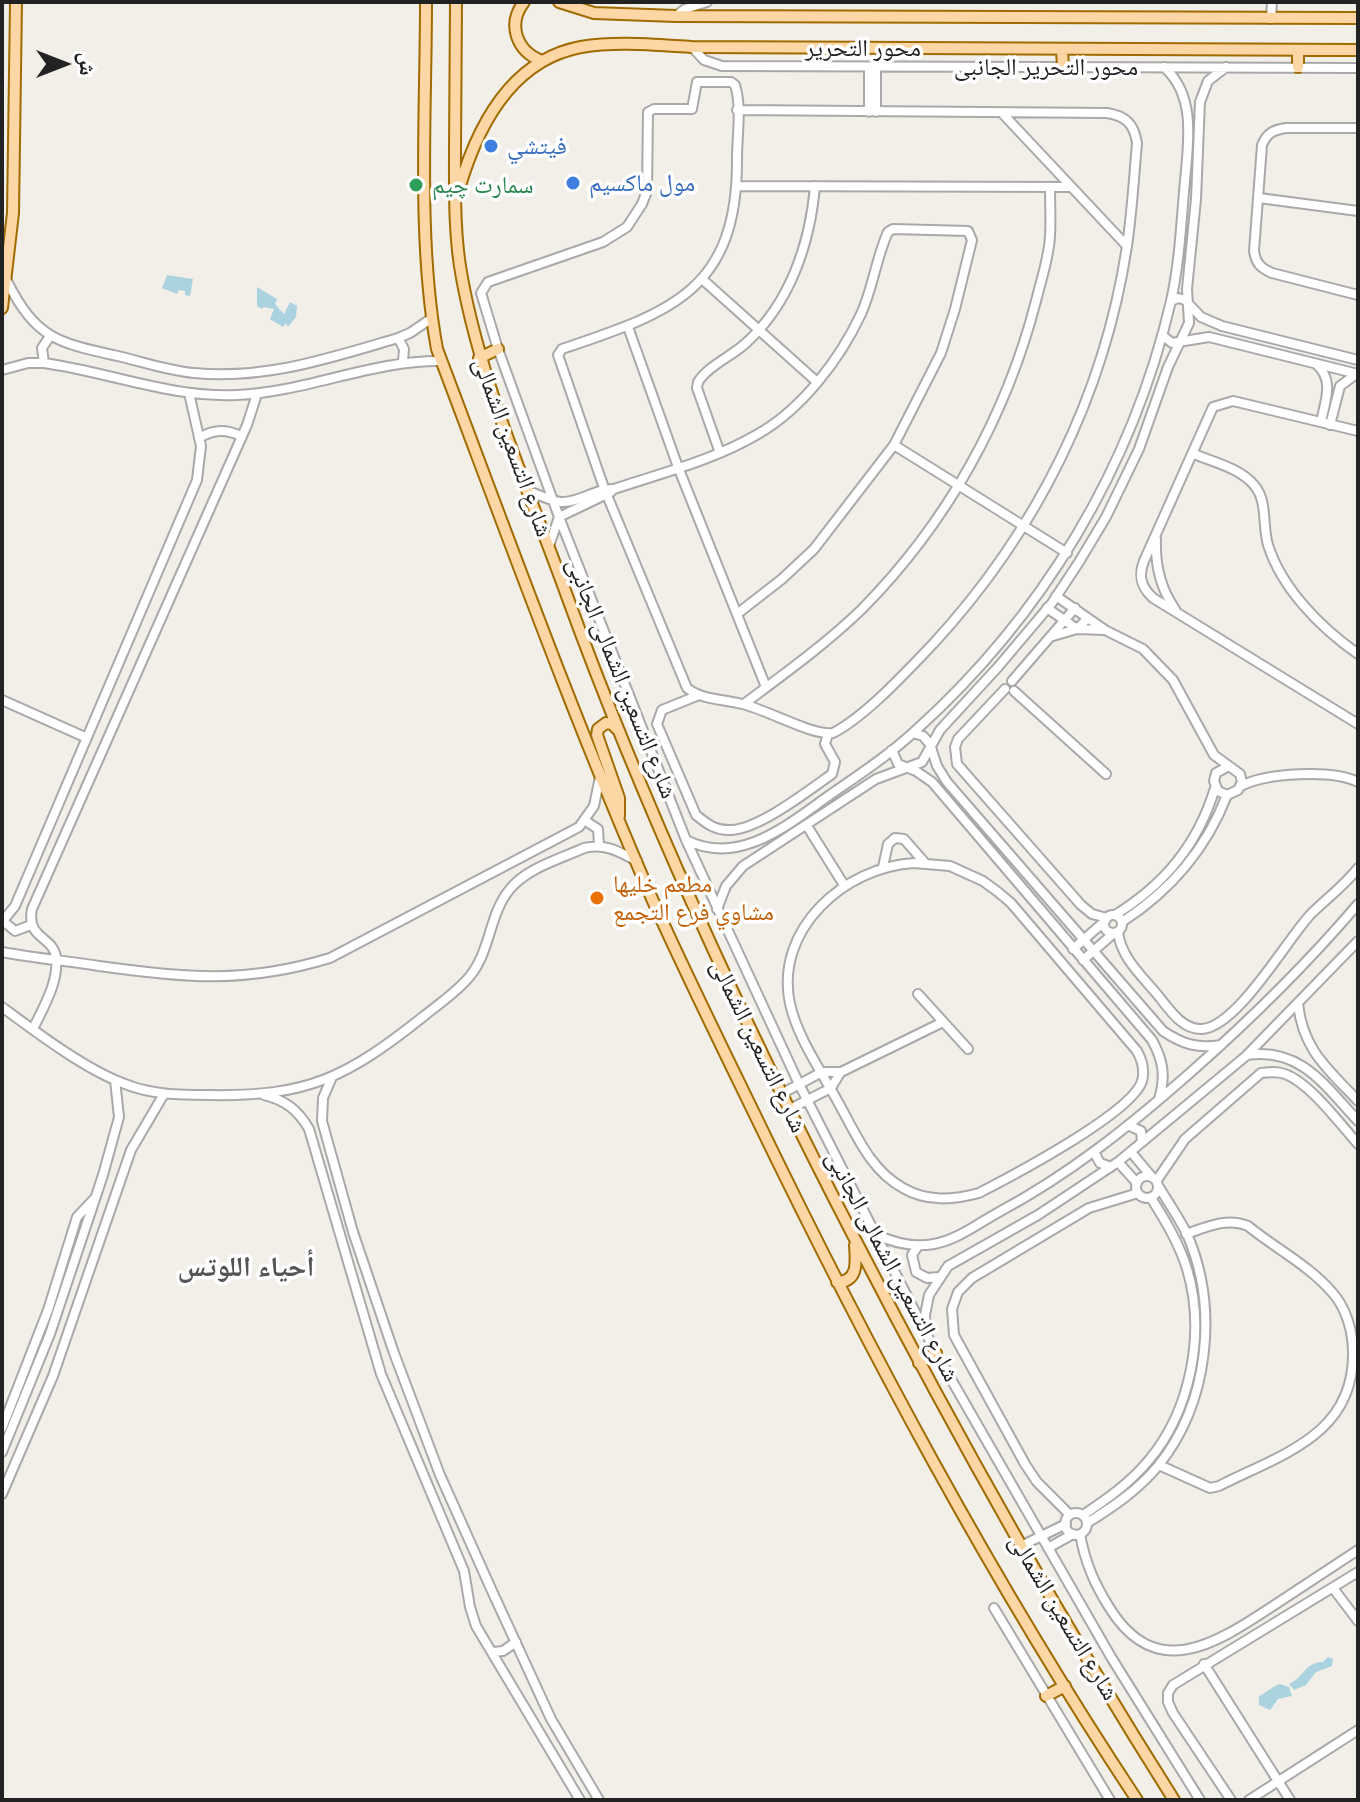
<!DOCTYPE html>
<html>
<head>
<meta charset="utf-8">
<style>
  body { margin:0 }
  #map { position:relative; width:1360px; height:1802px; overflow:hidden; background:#f2efe9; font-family:Ubuntu,"Noto Naskh Arabic",sans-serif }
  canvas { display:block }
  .frame { position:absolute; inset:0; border:4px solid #222; pointer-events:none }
  .north { position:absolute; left:24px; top:24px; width:80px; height:80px; -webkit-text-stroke:6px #fff; paint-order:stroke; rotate:90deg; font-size:22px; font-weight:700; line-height:32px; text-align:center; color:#222 }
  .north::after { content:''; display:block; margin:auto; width:28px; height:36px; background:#222; clip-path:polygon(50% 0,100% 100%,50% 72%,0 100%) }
</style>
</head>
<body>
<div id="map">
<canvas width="1360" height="1802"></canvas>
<div class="frame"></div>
<div class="north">ش</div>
</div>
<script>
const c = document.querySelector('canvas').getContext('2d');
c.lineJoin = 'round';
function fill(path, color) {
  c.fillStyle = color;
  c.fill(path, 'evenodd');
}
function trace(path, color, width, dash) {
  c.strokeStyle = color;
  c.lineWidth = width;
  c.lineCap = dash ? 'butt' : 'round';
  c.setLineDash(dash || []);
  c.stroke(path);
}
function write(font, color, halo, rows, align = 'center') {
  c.font = font + ' Ubuntu,"Noto Naskh Arabic",sans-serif';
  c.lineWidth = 7;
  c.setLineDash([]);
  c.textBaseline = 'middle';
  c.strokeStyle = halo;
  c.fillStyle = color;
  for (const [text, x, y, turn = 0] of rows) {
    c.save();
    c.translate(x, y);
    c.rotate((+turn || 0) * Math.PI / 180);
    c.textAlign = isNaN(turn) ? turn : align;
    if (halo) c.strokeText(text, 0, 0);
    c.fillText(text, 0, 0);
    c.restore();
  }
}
const water = new Path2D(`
  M 167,275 L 193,279 L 190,296 L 185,295 L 185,291 L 179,290 L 177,294 L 162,288 Z
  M 257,287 L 277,299 L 275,304 L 284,314 L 290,302 L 297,306 L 296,317 L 288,327 L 286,323 L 283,327 L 270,319 L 274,309 L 264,307 L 262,309 L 257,306 Z
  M 1328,1657 L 1333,1659 L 1332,1666 L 1316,1672 L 1306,1685 L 1294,1690 L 1289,1684 C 1306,1676 1303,1663 1323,1662 Z
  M 1280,1684 L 1289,1687 L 1292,1696 L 1278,1699 L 1270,1710 L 1259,1705 L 1259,1696 C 1268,1692 1271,1687 1280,1684 Z`);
const minor = new Path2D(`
  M 676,16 L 685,9 L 707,2
  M 1271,19 L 1272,2
  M 692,47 L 704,60 L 722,66 L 1358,68
  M 869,67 L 869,112
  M 737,110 L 1107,113 C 1126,116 1134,124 1137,143 C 1134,177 1132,212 1127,246 C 1104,397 1036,532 933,644 C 907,671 866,716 833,733 C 812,736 766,709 742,704 C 723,699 702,700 687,688 L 604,488 L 558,355 L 562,349 C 672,312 738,290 737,158 C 737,136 742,107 735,85 L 731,82 L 697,82 L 692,109 L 654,109 L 648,112 L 647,191 L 642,204 L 627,227 L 603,242 L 488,282 L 481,293 L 498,349 L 559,517 L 686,840 L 799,1084 L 936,1353 L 1111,1657 L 1200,1800
  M 876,112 L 876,67
  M 1002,113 L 1127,246
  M 1358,128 L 1286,128 C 1273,130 1267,133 1262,145 L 1254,251 C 1256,264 1261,268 1272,273 L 1358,295
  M 737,186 L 1071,187
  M 1259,198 L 1358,211
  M 702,279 L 817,382
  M 7,281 C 37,341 60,343 122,357 C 146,363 170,371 194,373 C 265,380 330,358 398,338 L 410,333 L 432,318
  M 1171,301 L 1178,298 L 1185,300 L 1201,317 L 1222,326 L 1358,360
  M 628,327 L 678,467 L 766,687
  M 1162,335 L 1172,343 L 1209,337 L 1358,374
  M 398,338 L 404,349 L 403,361
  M 44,363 L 42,348 L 50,336
  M 1316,364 C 1335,380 1325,401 1321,422
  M 2,370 L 28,363 L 44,363 C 109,372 170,398 237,395 C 307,392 372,360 442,361
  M 1330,425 L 1340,386 L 1355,375
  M 1358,431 L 1233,401 L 1213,407 L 1144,561 C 1138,576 1141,587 1153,598 L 1358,724
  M 199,438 C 214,429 226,429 241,436
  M 894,445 L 1067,553
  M 720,453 L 697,388 L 698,382 C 708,366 732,356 746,343 C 790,303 810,244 815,186
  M 1194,454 C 1213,462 1240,468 1254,485 C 1268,501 1262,525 1268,545 C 1282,589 1321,628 1358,654
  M 528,491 C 538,494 550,501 561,502 C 580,503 595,488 614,489 C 662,473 714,460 758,434 C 802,409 840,359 861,314 C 873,288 876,258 888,232 L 893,229 L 968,231 L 972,240 L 955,309 L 941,353 L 894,445 L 814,549 L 782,579 L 737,614
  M 1156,539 C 1155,565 1160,588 1175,609
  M 549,546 L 559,517 L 611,492
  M 1056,596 L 1105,630
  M 1047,608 L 1077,629 L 1088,618
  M 1053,636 L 1077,629 L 1105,630 L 1143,649 L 1173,680 L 1214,755 L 1240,774 L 1242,782 L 1238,790 L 1227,795 L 1218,791 L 1214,781 L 1216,773 L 1227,767
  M 1012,681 L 1075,608
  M 1005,689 L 958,739 L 955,747 L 957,764 L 1081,905 L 1092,914 L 1107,918
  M 1014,691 L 1106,774
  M 699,695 L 662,710 L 657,724 L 696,815 C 707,824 716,831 731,830 C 759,829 808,791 832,774 L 835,762 L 825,744 L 828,734
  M 2,700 L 87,738
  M 744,704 C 784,674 826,644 862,609 C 947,523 1006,417 1036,301 C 1041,280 1049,258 1050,236 C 1051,220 1050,203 1050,187
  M 913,733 L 923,736 L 930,744 L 937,766 L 947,782 L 1163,1031 C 1182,1044 1198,1049 1221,1045
  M 892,750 L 898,764 L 916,771 L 932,782 L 1152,1040 C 1163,1060 1166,1076 1159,1099
  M 1241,786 C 1266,773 1332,769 1358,782
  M 584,820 L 598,829 L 599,845
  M 807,826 L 844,885
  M 686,840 C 738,866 785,827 827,797 C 857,776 888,756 915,731 C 1042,617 1132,468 1171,301 C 1179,265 1181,228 1184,192 C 1187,150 1199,98 1164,67
  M 914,863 L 950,866 L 983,881 L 998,892 L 1011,903 L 1137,1051 C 1142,1060 1145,1070 1142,1081 C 1132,1113 1012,1176 979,1193 C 953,1200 927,1202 903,1188 C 870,1170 856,1134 838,1102 C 822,1072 798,1039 790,1004 C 774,929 845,867 914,863 Z
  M 883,867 L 888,844 L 895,838 L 904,839 L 925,863
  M 717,909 L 726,886 L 743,866 L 876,779 L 922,762 L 940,730 L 998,667 L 1052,603 L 1079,562 L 1106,517 L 1139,449 L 1168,367 L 1189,323 L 1187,289 L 1196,199 L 1200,102 L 1208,81 L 1226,67
  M 1115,915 C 1165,884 1198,844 1215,788
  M1104 924a9 9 0 1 1 18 0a9 9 0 1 1-18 0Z
  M 3,921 L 15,931 L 31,925
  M 2,922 L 15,906 L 197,480 L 201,446 L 189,393
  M 1122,922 C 1171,890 1206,850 1227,795
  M 1118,932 C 1121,957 1140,974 1156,993 C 1168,1007 1181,1030 1202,1029 C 1237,1027 1286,941 1310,915 C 1326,899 1344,886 1358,868
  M 1073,949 L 1105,921
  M 2,952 C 34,958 67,961 99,966 C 185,978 245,984 330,958 L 579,827 L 594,806 L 600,777
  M 1083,960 L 1114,933
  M 918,994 L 968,1049
  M 1298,1004 C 1303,1050 1328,1069 1358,1101
  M 2,1007 C 36,1032 86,1070 125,1084 C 152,1095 181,1095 209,1095 C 309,1097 347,1077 424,1016 C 440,1003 457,992 470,976 C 491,950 489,914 510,889 C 527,868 560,859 584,848 C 605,843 618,851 637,861
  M 33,1029 C 43,1008 59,982 56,957 C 53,936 26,939 32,909 L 247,425 L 257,394
  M 1247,1055 C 1301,1047 1325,1086 1358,1121
  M 332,1077 L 323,1098 L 322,1121 L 353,1232 L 394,1353 L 440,1475 L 492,1591 L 551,1719 L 599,1800
  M 781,1094 L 822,1072 L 841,1072 L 943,1022
  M 264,1095 C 285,1100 298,1110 309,1129 L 381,1374 L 464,1571 L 470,1607 L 476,1626 L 580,1800
  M 788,1110 L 831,1088 L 840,1073
  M 1130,1126 L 1141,1131 L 1142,1142
  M 1094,1152 L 1100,1163 L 1111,1167
  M 1131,1152 L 1151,1176
  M 1118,1162 L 1137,1183
  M1136 1187a11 11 0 1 1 22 0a11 11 0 1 1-22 0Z
  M 1157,1180 L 1185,1139 L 1261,1073 C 1270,1072 1277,1071 1285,1074 C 1310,1083 1340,1124 1358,1144
  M 875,1234 C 894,1243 913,1248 934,1244 C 957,1240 979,1223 999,1212 C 1070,1174 1131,1125 1191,1072 C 1251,1019 1306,965 1358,904
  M 918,1246 L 912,1255 L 916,1272 L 927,1278 L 939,1277
  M 926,1331 L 925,1315 L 929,1295 L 948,1266 L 1038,1215 L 1118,1162 L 1246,1056 L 1358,941
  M 2,1428 L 48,1310 L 77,1217 L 94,1199
  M 2,1452 L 50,1334 L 103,1175 L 119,1117 L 115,1080
  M 1159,1465 L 1210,1488 L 1219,1486 C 1279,1455 1354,1436 1353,1353 C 1353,1331 1346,1307 1331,1291 C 1308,1265 1275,1248 1248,1226 C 1227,1217 1207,1227 1186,1234
  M 2,1494 L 53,1376 L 131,1150 L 164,1094
  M1065 1524a11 11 0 1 1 22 0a11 11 0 1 1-22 0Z
  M 1070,1515 L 1037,1482 L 1025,1464 L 954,1335 L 952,1309 L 958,1292 L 972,1278 L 1089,1208 L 1138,1193
  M 1083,1515 C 1107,1499 1130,1483 1149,1460 C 1191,1410 1206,1332 1187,1269 C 1179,1243 1165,1220 1151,1198
  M 1087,1523 C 1113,1507 1138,1490 1158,1466 C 1209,1403 1219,1308 1187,1234 C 1179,1218 1168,1202 1159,1187
  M 1080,1534 C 1085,1562 1094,1583 1109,1607 C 1157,1685 1218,1642 1276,1604 C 1303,1586 1331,1568 1358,1550
  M 1021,1546 L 1066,1524
  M 1048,1548 L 1073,1534
  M 1333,1588 L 1358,1621
  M 994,1608 L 1110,1800
  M 493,1652 L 503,1651 L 516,1642
  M 1204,1664 L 1290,1800
  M 1231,1800 L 1173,1713 L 1168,1702 L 1168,1693 L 1173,1685 L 1358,1572
  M 1249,1800 L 1358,1730`);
const major = new Path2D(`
  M 426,2 C 426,113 417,241 437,349 C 507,534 574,720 653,901 C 685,972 720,1043 754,1113 C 868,1349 992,1581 1137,1800
  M 456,2 C 456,51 455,101 455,150 C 455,193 454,236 462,278 C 482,387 529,491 567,596 C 648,818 748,1033 857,1243 C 955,1433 1060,1620 1174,1800
  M 524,2 C 507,24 516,51 542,61
  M 559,2 L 594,13 L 676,16 L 1358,18
  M 1062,50 L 1063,67
  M 1298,67 L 1298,50
  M 459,189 C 477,127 511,60 581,47 C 617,41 656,45 692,47 L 1358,50
  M 2,308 L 13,213 L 16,2
  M 479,358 L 498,349
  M 617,729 L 612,724 L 606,723 L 598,729 L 597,735 L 619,798 L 619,816
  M 837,1282 C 859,1282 856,1261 855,1245
  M 919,1363 L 936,1353
  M 1046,1696 L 1065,1686`);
const markers = [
  [491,146,8,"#3f7fe0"],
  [573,183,8,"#3f7fe0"],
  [416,185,8,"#2e9e5b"],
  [597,898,8,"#e8710a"]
];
const streetNames = [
  ["محور التحرير",863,48],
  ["محور التحرير الجانبى",1046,67],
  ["شارع التسعين الشمالى",513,447,70],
  ["شارع التسعين الشمالى الجانبى",622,678,68],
  ["شارع التسعين الشمالى",759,1046,64],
  ["شارع التسعين الشمالى الجانبى",893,1266,62],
  ["شارع التسعين الشمالى",1064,1617,59]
];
const shopNames = [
  ["فيتشي",507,146],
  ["مول ماكسيم",589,183]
];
const leisureNames = [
  ["سمارت چيم",432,185]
];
const foodNames = [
  ["مطعم خليها",613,884],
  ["مشاوي فرع التجمع",613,912]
];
const quarterNames = [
  ["أحياء اللوتس",246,1267]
];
fill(water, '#aad3df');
trace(minor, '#a9a9a9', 12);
trace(major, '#a06b00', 14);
trace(minor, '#fff', 8);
trace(major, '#fcd6a4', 10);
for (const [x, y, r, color] of markers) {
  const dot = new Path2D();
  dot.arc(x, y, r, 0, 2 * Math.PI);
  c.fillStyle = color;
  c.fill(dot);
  trace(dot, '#fff', 3);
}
write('24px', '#222', '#fff', streetNames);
write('24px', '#366cbe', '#fff', shopNames, 'left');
write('24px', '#27864d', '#fff', leisureNames, 'left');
write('24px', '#c56008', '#fff', foodNames, 'left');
write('bold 28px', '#555', '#fff', quarterNames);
</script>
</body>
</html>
